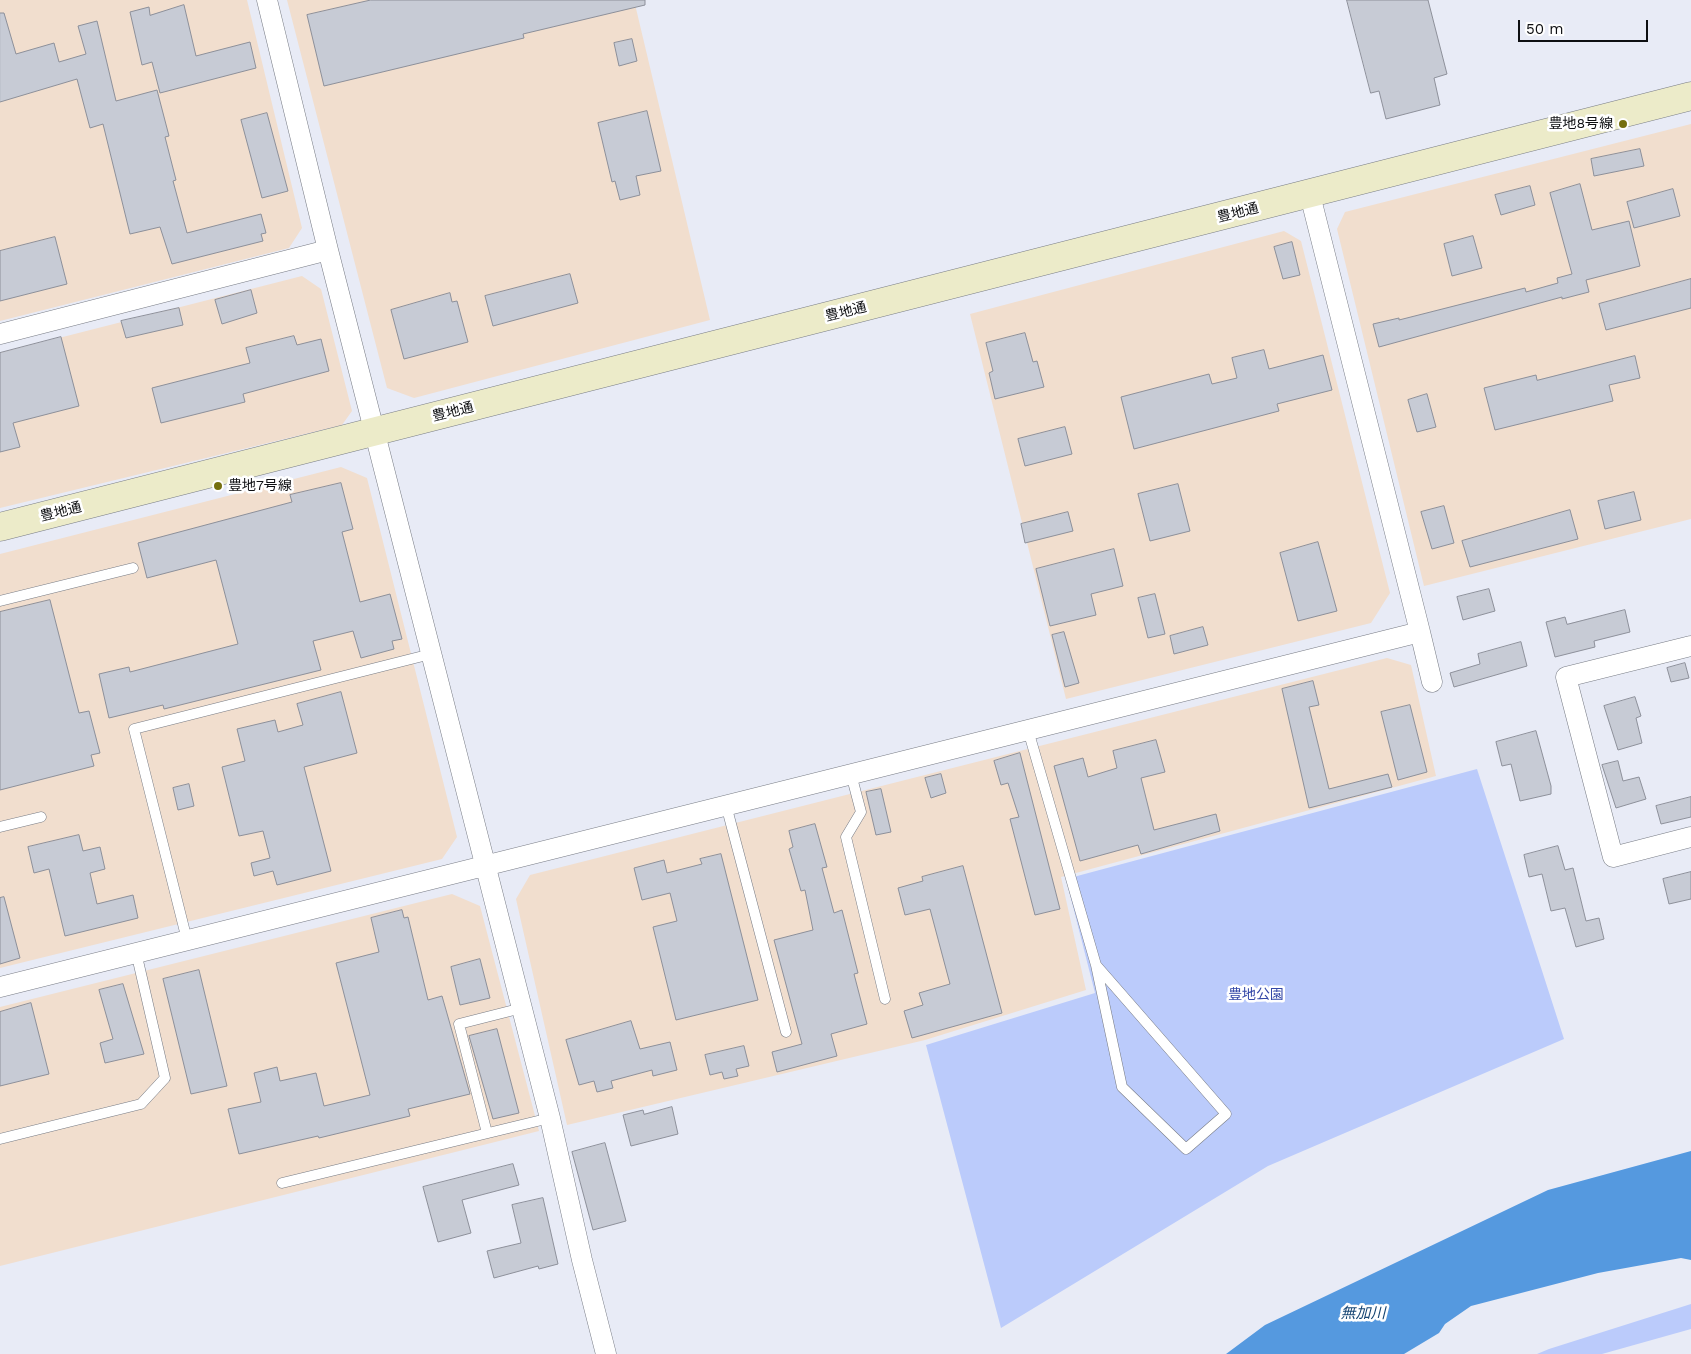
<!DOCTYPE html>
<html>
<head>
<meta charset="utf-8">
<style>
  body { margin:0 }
  #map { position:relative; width:1691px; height:1354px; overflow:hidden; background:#e8ebf6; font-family:"Work Sans",sans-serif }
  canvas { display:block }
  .scale { position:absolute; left:1518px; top:20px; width:130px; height:22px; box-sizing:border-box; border:2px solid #0e0f12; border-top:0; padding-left:6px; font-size:15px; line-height:18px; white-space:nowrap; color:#0e0f12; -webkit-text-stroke:4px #fff; paint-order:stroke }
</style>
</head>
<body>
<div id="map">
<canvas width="1691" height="1354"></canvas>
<div class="scale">50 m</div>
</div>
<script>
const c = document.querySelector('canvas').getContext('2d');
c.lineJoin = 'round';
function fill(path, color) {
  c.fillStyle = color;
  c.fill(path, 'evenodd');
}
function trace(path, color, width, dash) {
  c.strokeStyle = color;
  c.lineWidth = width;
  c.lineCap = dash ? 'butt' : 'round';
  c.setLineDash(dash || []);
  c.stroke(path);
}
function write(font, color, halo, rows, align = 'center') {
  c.font = font + ' "Work Sans","Noto Sans JP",sans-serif';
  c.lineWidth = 5;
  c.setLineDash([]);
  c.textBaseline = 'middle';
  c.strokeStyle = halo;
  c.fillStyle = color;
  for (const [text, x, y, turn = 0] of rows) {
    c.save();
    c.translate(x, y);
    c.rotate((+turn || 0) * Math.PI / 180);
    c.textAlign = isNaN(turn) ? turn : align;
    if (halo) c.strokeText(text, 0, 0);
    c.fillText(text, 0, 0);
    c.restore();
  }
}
const industrial = new Path2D(`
  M 0,0 L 247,0 L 302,228 L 289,248 L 0,321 Z
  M 287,0 L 634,0 L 710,320 L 414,398 L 387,388 Z
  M 1691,124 L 1691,519 L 1424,586 L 1337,229 L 1345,212 Z
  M 1284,231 L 1301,241 L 1390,593 L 1371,623 L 1066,699 L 970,314 Z
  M 302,276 L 321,289 L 352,411 L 342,425 L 0,508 L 0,353 Z
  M 341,467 L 367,478 L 457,837 L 442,859 L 0,968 L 0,554 Z
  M 1387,658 L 1411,665 L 1436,776 L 1061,877 L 1086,990 L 925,1040 L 567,1125 L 516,899 L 530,875 Z
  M 452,894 L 480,906 L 539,1131 L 0,1266 L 0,1007 Z`);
const green = new Path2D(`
  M 1477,769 L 1564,1039 L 1268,1166 L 1001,1328 L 926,1045 L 1095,993 L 1066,879 Z
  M 1691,1304 L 1691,1329 L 1602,1354 L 1537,1354 L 1549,1349 Z`);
const water = new Path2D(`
  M 1691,1151 L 1691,1260 L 1681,1258 L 1598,1273 L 1471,1306 L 1445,1324 L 1439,1333 L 1404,1354 L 1226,1354 L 1265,1325 L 1548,1190 Z`);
const building = new Path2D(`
  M 371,0 L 645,0 L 645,5 L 523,34 L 524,38 L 324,86 L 307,15 Z
  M 1347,0 L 1428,0 L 1447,74 L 1434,78 L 1440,105 L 1386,119 L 1379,91 L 1371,93 Z
  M 184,5 L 196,56 L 250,42 L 256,68 L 160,93 L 152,62 L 142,65 L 130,12 L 149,7 L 150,15 Z
  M 0,13 L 4,13 L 16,54 L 54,43 L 59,62 L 86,54 L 78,26 L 97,21 L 116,101 L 157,90 L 169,136 L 165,137 L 176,180 L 173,181 L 187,233 L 261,214 L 266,233 L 261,234 L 263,241 L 172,264 L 160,227 L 130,234 L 103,124 L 90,128 L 77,79 L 0,102 Z
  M 632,39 L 637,61 L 619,66 L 614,43 Z
  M 647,111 L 661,171 L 636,176 L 640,195 L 620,200 L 615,181 L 612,182 L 598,123 Z
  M 267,113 L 288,191 L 262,198 L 241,120 Z
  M 1640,149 L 1644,166 L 1594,176 L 1591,159 Z
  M 1580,184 L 1592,230 L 1629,221 L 1640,266 L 1586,280 L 1589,292 L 1562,299 L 1562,297 L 1379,347 L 1373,324 L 1399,318 L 1399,320 L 1525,288 L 1526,292 L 1558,283 L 1557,278 L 1572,274 L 1550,193 Z
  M 1530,186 L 1535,205 L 1501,215 L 1495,195 Z
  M 1673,189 L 1680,216 L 1634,228 L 1627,202 Z
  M 1473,236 L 1482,268 L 1452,276 L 1444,244 Z
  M 55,237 L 67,284 L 0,301 L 0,251 Z
  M 1292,242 L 1300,275 L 1283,279 L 1274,247 Z
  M 570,274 L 578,303 L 493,326 L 485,296 Z
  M 1691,279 L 1691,308 L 1606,330 L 1599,304 Z
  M 251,290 L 257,313 L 222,324 L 215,300 Z
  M 450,293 L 452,302 L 457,301 L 468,342 L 404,359 L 391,310 Z
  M 179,308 L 183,325 L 126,338 L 121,321 Z
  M 1025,333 L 1033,362 L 1037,361 L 1044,387 L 995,399 L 989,373 L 993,371 L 986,343 Z
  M 294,336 L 297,345 L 321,339 L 329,371 L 243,394 L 245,402 L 161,423 L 152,388 L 250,363 L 246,348 Z
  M 61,337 L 79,406 L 13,423 L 20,447 L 0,452 L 0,353 Z
  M 1264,350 L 1269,369 L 1323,355 L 1332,390 L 1277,404 L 1279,411 L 1134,449 L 1121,397 L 1209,374 L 1212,384 L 1237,378 L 1232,358 Z
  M 1635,356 L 1640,378 L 1609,385 L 1613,401 L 1495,430 L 1484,388 L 1536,375 L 1537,380 Z
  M 1427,394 L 1436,427 L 1417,432 L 1408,400 Z
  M 1065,427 L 1072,454 L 1025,466 L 1018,439 Z
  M 341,483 L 353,529 L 342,532 L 360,602 L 390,594 L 402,639 L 392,641 L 394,649 L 361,658 L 353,631 L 313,641 L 321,670 L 164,709 L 163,705 L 109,718 L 99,674 L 129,667 L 130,672 L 238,644 L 216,560 L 147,578 L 138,543 L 292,502 L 290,495 Z
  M 1178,484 L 1190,531 L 1150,541 L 1138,494 Z
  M 1634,492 L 1641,520 L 1605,529 L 1598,501 Z
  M 1444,506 L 1454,543 L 1432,549 L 1421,512 Z
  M 1570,510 L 1578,539 L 1470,567 L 1462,541 Z
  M 1068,512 L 1073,531 L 1025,543 L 1021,524 Z
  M 1318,542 L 1337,611 L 1298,621 L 1280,553 Z
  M 1114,549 L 1123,586 L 1091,594 L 1096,615 L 1050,626 L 1036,569 Z
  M 1489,589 L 1495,611 L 1463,620 L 1457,597 Z
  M 1155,594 L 1165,634 L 1148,638 L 1138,598 Z
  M 50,600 L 79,713 L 89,711 L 100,753 L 91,755 L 94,766 L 0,790 L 0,612 Z
  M 1625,610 L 1630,632 L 1594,641 L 1595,647 L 1555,657 L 1546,622 L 1565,617 L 1567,624 Z
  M 1203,627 L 1208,645 L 1174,654 L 1170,636 Z
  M 1064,632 L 1079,683 L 1065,687 L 1052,635 Z
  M 1521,642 L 1527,666 L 1454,687 L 1450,673 L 1480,664 L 1478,654 Z
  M 1685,663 L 1689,678 L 1671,682 L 1667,668 Z
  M 1313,681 L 1319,705 L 1309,707 L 1329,789 L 1388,774 L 1392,787 L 1309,808 L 1282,689 Z
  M 341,692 L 357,753 L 304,767 L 331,871 L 277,885 L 273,871 L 254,876 L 251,863 L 270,858 L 263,831 L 239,836 L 222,767 L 245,761 L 237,729 L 275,720 L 278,732 L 303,725 L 297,704 Z
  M 1635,697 L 1641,716 L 1636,718 L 1642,743 L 1618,750 L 1604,706 Z
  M 1410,705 L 1427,772 L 1398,780 L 1381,712 Z
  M 1536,731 L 1551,786 L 1551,794 L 1520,801 L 1511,764 L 1502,766 L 1496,742 Z
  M 1156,740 L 1165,772 L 1141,778 L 1154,830 L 1216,814 L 1220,831 L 1141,854 L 1138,845 L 1080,861 L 1054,766 L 1083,758 L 1088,777 L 1117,768 L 1113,751 Z
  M 1020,753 L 1060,909 L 1035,915 L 1010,819 L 1019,817 L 1008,783 L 1001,785 L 994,761 Z
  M 1618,761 L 1623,781 L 1639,777 L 1646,799 L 1616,808 L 1602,765 Z
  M 941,774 L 946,793 L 931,798 L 925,778 Z
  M 189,784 L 194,806 L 178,810 L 173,788 Z
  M 881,789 L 891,832 L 876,835 L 866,792 Z
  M 1691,797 L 1691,817 L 1661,824 L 1656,806 Z
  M 815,824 L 827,867 L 822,868 L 834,913 L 842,910 L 858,973 L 854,974 L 867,1024 L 831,1034 L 837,1056 L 777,1072 L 772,1052 L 802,1044 L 774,940 L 813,930 L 805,890 L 801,891 L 789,849 L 793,847 L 789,831 Z
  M 79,835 L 83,851 L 100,847 L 105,869 L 90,873 L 97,904 L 133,895 L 138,918 L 65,936 L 49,869 L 34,873 L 28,847 Z
  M 1558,846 L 1565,870 L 1573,868 L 1586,921 L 1599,918 L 1604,939 L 1576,947 L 1565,908 L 1551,911 L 1542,874 L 1529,877 L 1524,855 Z
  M 721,854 L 758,1000 L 676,1020 L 653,927 L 677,921 L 670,893 L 642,900 L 634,868 L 664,860 L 667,873 L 702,864 L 700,859 Z
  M 963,866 L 1002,1013 L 912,1038 L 904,1011 L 923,1005 L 919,993 L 950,984 L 930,909 L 905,915 L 898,888 L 923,881 L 922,877 Z
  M 1691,872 L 1691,899 L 1669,904 L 1663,879 Z
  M 4,897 L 20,958 L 0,964 L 0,898 Z
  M 402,910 L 404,918 L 408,917 L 428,1000 L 442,996 L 470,1094 L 408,1109 L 410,1116 L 319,1138 L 318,1136 L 239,1154 L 228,1109 L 261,1102 L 254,1073 L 277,1067 L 280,1081 L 316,1073 L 324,1106 L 370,1095 L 336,963 L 379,952 L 371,918 Z
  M 480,959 L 490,998 L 460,1005 L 451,967 Z
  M 199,970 L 227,1086 L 191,1094 L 163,979 Z
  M 123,984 L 144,1054 L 105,1063 L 100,1043 L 113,1039 L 99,990 Z
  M 31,1003 L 49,1074 L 0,1086 L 0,1012 Z
  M 631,1021 L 640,1049 L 670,1042 L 677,1070 L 653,1076 L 652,1070 L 611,1081 L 613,1088 L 597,1092 L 594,1081 L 579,1085 L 566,1040 Z
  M 497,1029 L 519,1113 L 493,1119 L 469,1036 Z
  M 744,1046 L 749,1066 L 736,1069 L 738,1076 L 724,1079 L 722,1072 L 710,1075 L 705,1055 Z
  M 672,1107 L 678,1134 L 631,1146 L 623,1115 L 643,1110 L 644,1114 Z
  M 605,1143 L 626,1221 L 593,1230 L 572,1152 Z
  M 513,1164 L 519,1185 L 462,1200 L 471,1233 L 438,1242 L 423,1187 Z
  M 543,1198 L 558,1264 L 539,1269 L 538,1266 L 494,1278 L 487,1251 L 521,1243 L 512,1205 Z`);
const service = new Path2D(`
  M 0,601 L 133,568
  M 1028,730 L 1096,965 L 1226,1114 L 1186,1149 L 1122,1087 L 1096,965
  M 851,774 L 861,812 L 846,837 L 885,999
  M 726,805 L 786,1032
  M 0,827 L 41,817
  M 187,940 L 134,729 L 431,654
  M 487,1133 L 459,1024 L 522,1008
  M 0,1139 L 141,1104 L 165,1078 L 136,952
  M 282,1183 L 550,1118`);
const minor = new Path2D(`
  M 267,0 L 328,250 L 550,1118 L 582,1260 L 606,1354
  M 0,334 L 328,250
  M 1420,632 L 1432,682
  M 1691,646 L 1566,677 L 1613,857 L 1691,837
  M 0,987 L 1420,632 L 1310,195`);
const secondary = new Path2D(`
  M 0,527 L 1691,96`);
const markers = [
  [1623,124,5,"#756f0e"],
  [218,486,5,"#756f0e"]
];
const poiNames = [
  ["豊地8号線",1613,124],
  ["豊地7号線",228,486,"left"]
];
const streetNames = [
  ["豊地通",1238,213,-14],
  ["豊地通",846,312,-14],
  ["豊地通",453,412,-14],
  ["豊地通",61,512,-14]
];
const parkNames = [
  ["豊地公園",1256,995]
];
const waterNames = [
  ["無加川",1363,1314]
];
fill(industrial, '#f1dece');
fill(green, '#bbcbfb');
fill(water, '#5599df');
fill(building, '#c7cbd5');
trace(building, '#8d909a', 1);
trace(service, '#787c85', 11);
trace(minor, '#787c85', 21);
trace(secondary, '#787c85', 29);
trace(service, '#fff', 10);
trace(minor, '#fff', 20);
trace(secondary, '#ecebc9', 28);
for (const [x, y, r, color] of markers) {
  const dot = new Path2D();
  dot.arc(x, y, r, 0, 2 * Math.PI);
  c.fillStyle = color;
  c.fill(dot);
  trace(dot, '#fff', 2);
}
write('14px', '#0e0f12', '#fff', poiNames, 'right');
write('14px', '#0e0f12', '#fff', streetNames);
write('14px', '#3347a7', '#fff', parkNames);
write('italic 15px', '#164573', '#fff', waterNames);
</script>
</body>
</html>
